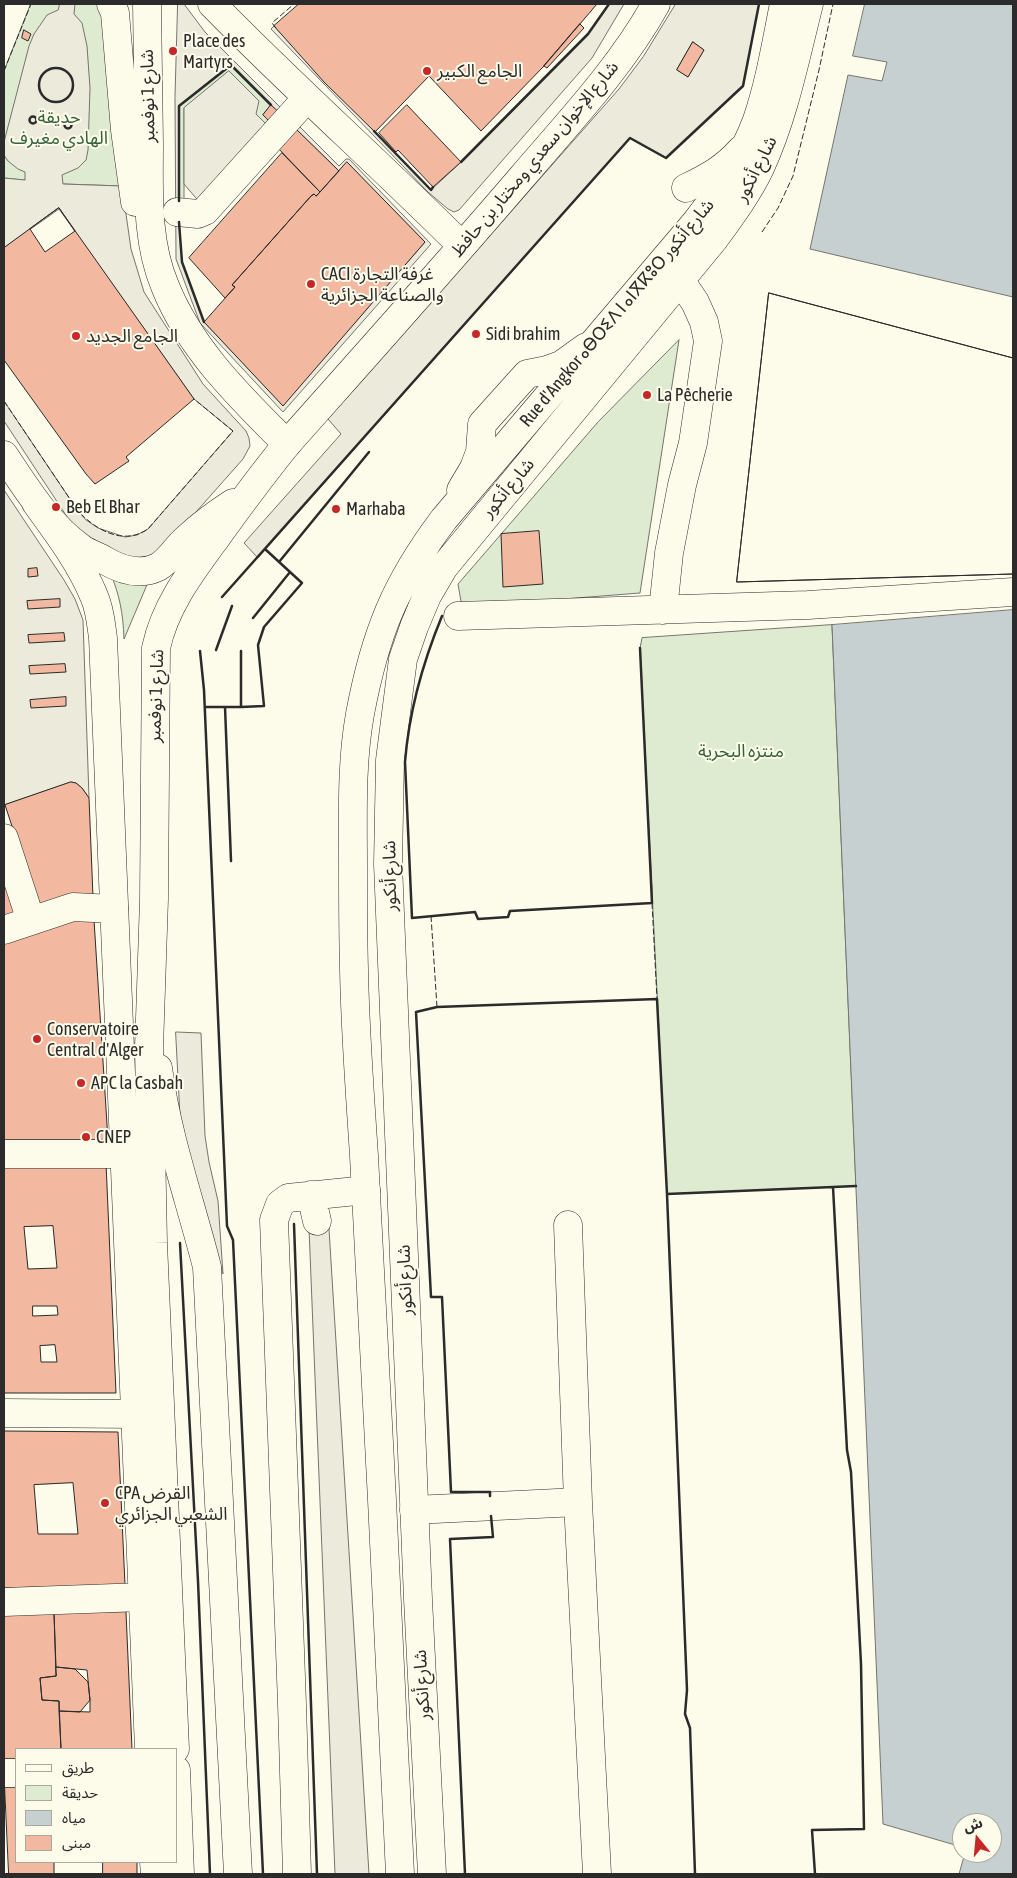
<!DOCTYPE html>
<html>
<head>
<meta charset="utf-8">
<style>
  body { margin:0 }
  #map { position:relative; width:1017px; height:1878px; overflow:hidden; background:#fdfbea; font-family:"Asap Condensed","Noto Sans Arabic",sans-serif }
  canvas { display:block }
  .frame { position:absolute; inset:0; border:5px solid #2b2b2b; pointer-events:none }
  .legend { position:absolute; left:15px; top:1748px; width:162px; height:115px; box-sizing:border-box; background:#fdfbea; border:1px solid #a9a89e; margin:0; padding:6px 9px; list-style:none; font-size:15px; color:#2b2b2b }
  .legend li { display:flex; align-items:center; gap:10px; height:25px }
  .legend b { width:25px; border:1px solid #a9a89e }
  .north { position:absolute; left:952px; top:1813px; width:50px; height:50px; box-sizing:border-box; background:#fdfbea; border:1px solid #a9a89e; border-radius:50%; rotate:343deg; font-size:14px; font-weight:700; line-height:20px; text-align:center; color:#2b2b2b }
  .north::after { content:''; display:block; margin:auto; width:18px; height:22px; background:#c62828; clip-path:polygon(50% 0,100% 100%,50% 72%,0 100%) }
</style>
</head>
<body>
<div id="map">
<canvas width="1017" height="1878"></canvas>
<div class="frame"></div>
<ul class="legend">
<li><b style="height:6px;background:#fdfbea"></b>طريق</li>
<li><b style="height:14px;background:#deebd1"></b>حديقة</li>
<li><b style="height:14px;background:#c7d0d0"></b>مياه</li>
<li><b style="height:14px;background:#f2b8a0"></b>مبنى</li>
</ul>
<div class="north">ش</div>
</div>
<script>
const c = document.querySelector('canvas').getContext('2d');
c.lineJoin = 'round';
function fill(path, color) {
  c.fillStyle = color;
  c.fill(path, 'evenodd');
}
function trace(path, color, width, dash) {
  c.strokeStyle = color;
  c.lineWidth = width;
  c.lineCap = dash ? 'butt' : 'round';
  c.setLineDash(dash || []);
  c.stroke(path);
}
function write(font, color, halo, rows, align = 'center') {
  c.font = font + ' "Asap Condensed","Noto Sans Arabic","Noto Sans Tifinagh",sans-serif';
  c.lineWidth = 4;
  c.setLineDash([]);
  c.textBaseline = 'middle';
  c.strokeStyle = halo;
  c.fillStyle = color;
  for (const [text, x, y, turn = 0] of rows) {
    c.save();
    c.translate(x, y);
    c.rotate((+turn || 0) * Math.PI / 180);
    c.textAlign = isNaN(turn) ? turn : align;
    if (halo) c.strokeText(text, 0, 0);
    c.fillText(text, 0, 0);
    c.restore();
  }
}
const green = new Path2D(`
  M 31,4 L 104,4 L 122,186 L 63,184 L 4,178 L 4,71 Z
  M 231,65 L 271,105 L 263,115 L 273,125 L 270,128 L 256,114 L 184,108 L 184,201 L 179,204 L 179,106 Z
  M 679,340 L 640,593 L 462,607 L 458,584 L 598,422 Z
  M 110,572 L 149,580 L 124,639 C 123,613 120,596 110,572 Z
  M 832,625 L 856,1186 L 667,1194 L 640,648 L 642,638 Z`);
const parking = new Path2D(`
  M 60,4 L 75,4 L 74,14 L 82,23 L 87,46 L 90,88 L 88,150 L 86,160 L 78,168 L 62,175 L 63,184 L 122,186 L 131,249 L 144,292 L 203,384 L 246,431 L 249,438 L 250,446 L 243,459 L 157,556 L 133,561 L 77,532 L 4,421 L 4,401 L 78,511 L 86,520 L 98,528 L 125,537 L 137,535 L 148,529 L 233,431 L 194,399 L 59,209 L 4,248 L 4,178 L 25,180 L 25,172 L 18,169 L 8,161 L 4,155 L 4,142 L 29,46 L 34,34 L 47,15 L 58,10 Z
  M 178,4 L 184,4 L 205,32 L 339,166 L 346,159 L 349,159 L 431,244 L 283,412 L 200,323 L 176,259 L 175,97 ZM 230,65 L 339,171 L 347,163 L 425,242 L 283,405 L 204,322 L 182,262 L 179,222 L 179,106 Z
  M 609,4 L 624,4 L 592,58 L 459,210 L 454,212 L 448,209 L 428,192 L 271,29 L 274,26 L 431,190 L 461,162 L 588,34 Z
  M 676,4 L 759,4 L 743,86 L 666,158 L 630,138 L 258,558 L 244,543 L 341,434 L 328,419 L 619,89 L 643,57 ZM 693,42 L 704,50 L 688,77 L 677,70 Z
  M 229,71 L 259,101 L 256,114 L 270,128 L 201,204 L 184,184 L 184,108 Z
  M 4,490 L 64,580 L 75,599 L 83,620 L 89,798 L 82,788 L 76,783 L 71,782 L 4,805 Z
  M 176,1032 L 201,1033 L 205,1136 L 209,1162 L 218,1201 L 223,1274 L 181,1134 Z
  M 330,1221 L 329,1229 L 369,1874 L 335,1874 L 309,1228 Z`);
const water = new Path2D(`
  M 865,4 L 1013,4 L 1013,297 L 810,249 L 848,75 L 882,81 L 887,62 L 853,56 Z
  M 1013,610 L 1013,1874 L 959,1874 L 965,1853 L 992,1853 L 992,1823 L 962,1823 L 962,1847 L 883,1824 L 832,625 Z`);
const building = new Path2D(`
  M 299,4 L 597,4 L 544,66 L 481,131 L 429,76 L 375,132 L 324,82 L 274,26 Z
  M 580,24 L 584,28 L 547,68 L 544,66 Z
  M 24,30 L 31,34 L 28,41 L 22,38 Z
  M 693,42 L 704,50 L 688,77 L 677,70 Z
  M 271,105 L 282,115 L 273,125 L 263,115 Z
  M 407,105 L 461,162 L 433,187 L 398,150 L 396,152 L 379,133 Z
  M 293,126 L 339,171 L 320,192 L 276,146 Z
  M 282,153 L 320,192 L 316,196 L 314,194 L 311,196 L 232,285 L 235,287 L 225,298 L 189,258 Z
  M 347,162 L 425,242 L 283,406 L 204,322 L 235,287 L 232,285 L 311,196 L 314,194 L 316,196 Z
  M 59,208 L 194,399 L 126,457 L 129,461 L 95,484 L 86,474 L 4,360 L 4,248 Z
  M 59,208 L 75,231 L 45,252 L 30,229 Z
  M 769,293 L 1013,358 L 1013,574 L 737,582 Z
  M 769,293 L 1013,358 L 1013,574 L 737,582 Z
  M 539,531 L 543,584 L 503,587 L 501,534 Z
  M 37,568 L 38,576 L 28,577 L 28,569 Z
  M 60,599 L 60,607 L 28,609 L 27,601 Z
  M 64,633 L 65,641 L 29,643 L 28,635 Z
  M 65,664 L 66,672 L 30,674 L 29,666 Z
  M 66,697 L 66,706 L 31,708 L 30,700 Z
  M 71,782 L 76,783 L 82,788 L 89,798 L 93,897 L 39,908 L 5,805 Z
  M 4,876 L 17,916 L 4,920 Z
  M 75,920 L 94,920 L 108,1140 L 4,1140 L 4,944 Z
  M 4,1162 L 106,1163 L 116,1393 L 4,1393 ZM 53,1226 L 57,1268 L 28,1269 L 24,1227 ZM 33,1306 L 57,1306 L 58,1315 L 33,1316 ZM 55,1345 L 57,1362 L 41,1362 L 40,1346 Z
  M 4,1431 L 118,1432 L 125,1585 L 4,1588 ZM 73,1483 L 78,1534 L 38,1534 L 34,1485 Z
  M 126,1612 L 132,1749 L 61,1749 L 59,1711 L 90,1712 L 90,1700 L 87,1670 L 56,1667 L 54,1613 Z
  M 4,1613 L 54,1613 L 56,1676 L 40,1678 L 42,1700 L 59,1701 L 61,1749 L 16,1749 L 16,1759 L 4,1759 Z
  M 56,1667 L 75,1669 L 88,1682 L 90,1700 L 80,1712 L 59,1711 L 59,1701 L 42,1700 L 40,1678 L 56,1676 Z
  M 5,1787 L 16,1787 L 16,1862 L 54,1862 L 54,1874 L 9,1874 Z
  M 103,1862 L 137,1862 L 137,1874 L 103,1874 Z`);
const minor = new Path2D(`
  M 212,4 C 293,87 380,164 462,246
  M 686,188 C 709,177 725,168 741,150
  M 177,212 L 198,214 L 205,211 L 307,98
  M 287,444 C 366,355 445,267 522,177 C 569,122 621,67 656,4
  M 461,490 L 474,468 L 480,452 L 482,424 L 527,374 L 547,370 L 561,365 L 586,347
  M 663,610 L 669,553 L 682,485 L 693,443 L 708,341 L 704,322 L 695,302 L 680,280
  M 458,616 L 808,605 L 1013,592
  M 4,838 L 31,921
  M 4,930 L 73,907 L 114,909
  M 158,1068 C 167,1137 190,1200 207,1267 L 238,1874
  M 4,1154 L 125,1154
  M 311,1195 L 317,1221
  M 4,1413 L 136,1414
  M 578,1502 L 597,1874
  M 414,1510 L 578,1502 L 568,1225
  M 4,1602 L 143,1597
  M 4,1773 L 16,1773
  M 297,1874 L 292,1704 L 274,1220 L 280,1204 L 288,1198 L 366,1190`);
const major = new Path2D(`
  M 111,4 L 115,13 L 125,130 L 135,202
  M 147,4 C 148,51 148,97 149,144 C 149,192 146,241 165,286 C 190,349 240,397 287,444 C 262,475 239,506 216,538 C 191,572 165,606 156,648 L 154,899 L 149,1048 L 153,1243 L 175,1749
  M 4,455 C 26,488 48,524 81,548 C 88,553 97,556 104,560 C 121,570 140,576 158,567 C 169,561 176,548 185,540 C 200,526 216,514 233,503
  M 36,503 C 57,532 80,562 94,596 C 100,609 101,624 103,638 L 149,1749
  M 176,1770 L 180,1874
  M 154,1862 L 155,1874`);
const highway = new Path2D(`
  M 400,1874 C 389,1635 377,1395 364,1156 C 360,1094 355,1031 354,969 C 353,935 353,900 353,865 C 353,815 351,764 360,714 C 375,634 395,584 444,519 L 696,222 C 720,191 743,158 757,120 C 770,82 776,43 784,4
  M 432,1874 L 418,1599 L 388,864 L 390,760 L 403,659 L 414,627 L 427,596 L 444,567 L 715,238 C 731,216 748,193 760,168 C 784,116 795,59 809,4`);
const fence = new Path2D(`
  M 276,28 L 272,23 L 294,4
  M 4,71 L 31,4
  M 461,162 L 588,34 L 609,4
  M 179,201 L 179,106 L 231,65 L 273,106
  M 179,222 L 182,262 L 204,322
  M 762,232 L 778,208 L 793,176 L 819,70 L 833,4
  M 4,401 L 78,511 C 96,530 123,546 148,529 L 233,431 L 194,399
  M 652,903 L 657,999
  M 431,916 L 437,1007`);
const wall = new Path2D(`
  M39 85a17 17 0 1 1 34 0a17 17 0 1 1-34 0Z
  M29.5 120a3.5 3.5 0 1 1 7 0a3.5 3.5 0 1 1-7 0Z
  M64.5 125a3.5 3.5 0 1 1 7 0a3.5 3.5 0 1 1-7 0Z
  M 374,131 L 431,190 L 433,187
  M 461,162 L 588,34 L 609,4
  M 179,201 L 179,106 L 231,65 L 271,105
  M 179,222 L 182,262 L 204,322
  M 279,562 L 369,452
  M 222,597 L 630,138 L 666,158 L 743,86 L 759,4
  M 442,616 C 423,662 409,712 405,762 L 412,918 L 475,912 L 478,919 L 508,917 L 510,911 L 652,903 L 640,648
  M 253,618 L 290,572 L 265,549
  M 216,650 L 232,606
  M 200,651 L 204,690 L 227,1226 L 233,1240 L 263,1874
  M 205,707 L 241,707 L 241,651
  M 225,707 L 231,861
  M 241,707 L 264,706 L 258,645 L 264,627 L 302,583 L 290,572
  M 833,1187 L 856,1186
  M 667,1194 L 833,1187 L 847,1450 L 851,1472 L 861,1664 L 864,1829 L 812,1830 L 815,1874
  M 294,1224 L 317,1874
  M 180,1243 L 198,1581 L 210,1874
  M 490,1496 L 490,1492 L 451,1492 L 442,1297 L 431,1297 L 416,1012 L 437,1007 L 657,999 L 667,1194 L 687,1690 L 685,1714 L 690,1728 L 695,1874
  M 465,1874 L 450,1539 L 493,1537 L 491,1516`);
const markers = [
  [173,51,5,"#c62828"],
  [427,71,5,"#c62828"],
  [311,284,5,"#c62828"],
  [476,334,5,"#c62828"],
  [76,336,5,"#c62828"],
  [647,395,5,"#c62828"],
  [56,507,5,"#c62828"],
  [336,509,5,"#c62828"],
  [37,1039,5,"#c62828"],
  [81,1083,5,"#c62828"],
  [86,1137,5,"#c62828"],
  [105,1503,5,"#c62828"]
];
const poiNames = [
  ["Place des",183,41],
  ["Martyrs",183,62],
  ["الجامع الكبير",437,71],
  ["CACI غرفة التجارة",321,274],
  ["والصناعة الجزائرية",321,295],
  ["Sidi brahim",486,334],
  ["الجامع الجديد",86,336],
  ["La Pêcherie",657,395],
  ["Beb El Bhar",66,507],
  ["Marhaba",346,509],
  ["Conservatoire",47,1029],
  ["Central d'Alger",47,1050],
  ["APC la Casbah",91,1083],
  ["CNEP",96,1137],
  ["CPA القرض",115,1493],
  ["الشعبي الجزائري",115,1514]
];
const streetNames = [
  ["شارع 1 نوفمبر",148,96,-91],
  ["شارع الإخوان سعدي ومختار بن حافظ",535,159,-50],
  ["شارع أنكور",756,169,-63],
  ["Rue d'Angkor ⴰⴱⵔⵉⴷ ⵏ ⴰⵏⴳⴽⵓⵔ شارع أنكور",617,313,-50],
  ["شارع أنكور",508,488,-50],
  ["شارع 1 نوفمبر",156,696,-88],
  ["شارع أنكور",390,876,-91],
  ["شارع أنكور",405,1280,-92],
  ["شارع أنكور",422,1685,-93]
];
const parkNames = [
  ["حديقة",59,117],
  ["الهادي مغيرف",59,138],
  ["منتزه البحرية",741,751]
];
fill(green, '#deebd1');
trace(green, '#74746e', 1);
fill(parking, '#eceadb');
trace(parking, '#74746e', 1);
fill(water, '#c7d0d0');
trace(water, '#74746e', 1);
fill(building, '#f2b8a0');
trace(building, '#2b2b2b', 1);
trace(minor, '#2b2b2b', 29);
trace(major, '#2b2b2b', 29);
trace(highway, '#2b2b2b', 29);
trace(minor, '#fdfbea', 28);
trace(major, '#fdfbea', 28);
trace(highway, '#fdfbea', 28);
trace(fence, '#2b2b2b', 1, [6, 2.5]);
trace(wall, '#2b2b2b', 2.5);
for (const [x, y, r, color] of markers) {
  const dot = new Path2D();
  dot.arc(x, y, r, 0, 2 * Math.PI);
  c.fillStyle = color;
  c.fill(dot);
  trace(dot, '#fdfbea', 2);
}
write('18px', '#2b2b2b', '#fdfbea', poiNames, 'left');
write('18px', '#2b2b2b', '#fdfbea', streetNames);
write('18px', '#34623c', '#fdfbea', parkNames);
</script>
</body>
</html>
